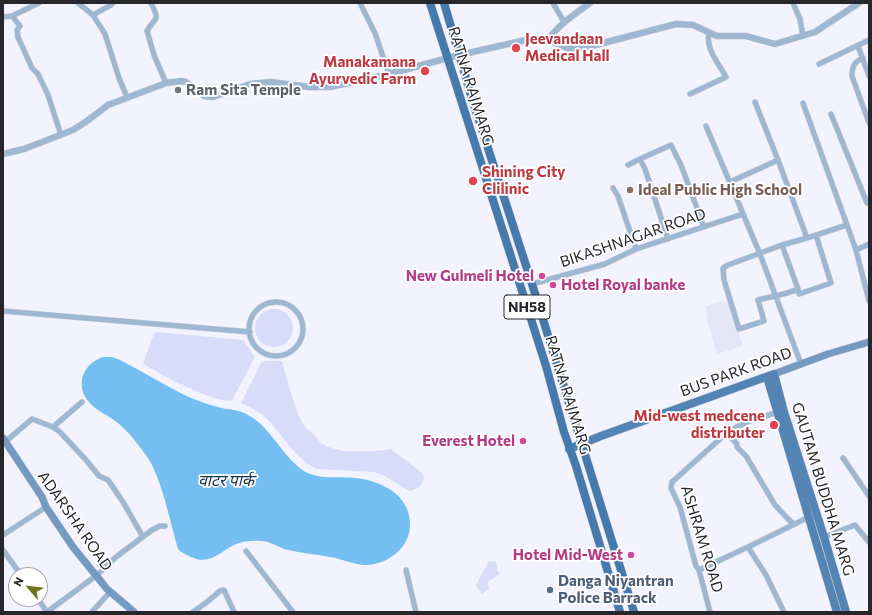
<!DOCTYPE html>
<html>
<head>
<meta charset="utf-8">
<style>
  body { margin:0 }
  #map { position:relative; width:872px; height:615px; overflow:hidden; background:#f2f3fe; font-family:Commissioner,sans-serif }
  canvas { display:block }
  .frame { position:absolute; inset:0; border:4px solid #27272b; pointer-events:none }
  .north { position:absolute; left:8px; top:567px; width:40px; height:40px; box-sizing:border-box; background:#fff; border:1px solid #a9a9aa; border-radius:50%; rotate:298deg; font-size:11px; font-weight:700; line-height:16px; text-align:center; color:#27272b }
  .north::after { content:''; display:block; margin:auto; width:14px; height:18px; background:#6e741c; clip-path:polygon(50% 0,100% 100%,50% 72%,0 100%) }
</style>
</head>
<body>
<div id="map">
<canvas width="872" height="615"></canvas>
<div class="frame"></div>
<div class="north">N</div>
</div>
<script>
const c = document.querySelector('canvas').getContext('2d');
c.lineJoin = 'round';
function fill(path, color) {
  c.fillStyle = color;
  c.fill(path, 'evenodd');
}
function trace(path, color, width, dash) {
  c.strokeStyle = color;
  c.lineWidth = width;
  c.lineCap = dash ? 'butt' : 'round';
  c.setLineDash(dash || []);
  c.stroke(path);
}
function write(font, color, halo, rows, align = 'center') {
  c.font = font + ' Commissioner,"Noto Sans Devanagari",sans-serif';
  c.lineWidth = 3.5;
  c.setLineDash([]);
  c.textBaseline = 'middle';
  c.strokeStyle = halo;
  c.fillStyle = color;
  for (const [text, x, y, turn = 0] of rows) {
    c.save();
    c.translate(x, y);
    c.rotate((+turn || 0) * Math.PI / 180);
    c.textAlign = isNaN(turn) ? turn : align;
    if (halo) c.strokeText(text, 0, 0);
    c.fillText(text, 0, 0);
    c.restore();
  }
}
const built = new Path2D(`
  M 720,301 L 729,302 L 743,346 L 717,354 L 708,324 L 706,306 Z`);
const green = new Path2D(`
  M255 328a19 19 0 1 1 38 0a19 19 0 1 1-38 0Z
  M 157,332 L 243,340 L 255,357 L 232,400 C 217,405 160,374 145,365 L 143,363 L 154,334 Z
  M 265,361 L 282,361 C 286,376 297,418 306,428 C 308,430 311,432 313,434 C 316,436 318,441 321,443 C 339,455 371,452 391,449 L 422,473 L 424,478 C 422,486 417,489 410,491 L 381,474 L 373,472 L 317,469 C 295,459 283,435 267,419 C 260,412 250,407 241,403 L 261,363 Z
  M 495,561 L 498,566 L 497,570 L 500,574 L 488,582 L 489,589 L 482,594 L 476,585 L 488,562 Z`);
const water = new Path2D(`
  M 103,357 L 112,357 L 120,360 C 144,372 167,387 191,398 C 200,401 209,405 218,407 C 232,411 238,408 253,418 C 273,432 285,459 304,471 C 318,480 339,476 356,478 C 381,481 409,494 410,523 C 411,547 389,564 366,565 C 359,566 339,558 330,557 C 315,554 299,553 284,549 C 277,546 269,541 261,541 C 254,540 243,541 236,544 C 220,551 211,566 191,557 C 187,555 182,553 178,549 C 170,522 165,493 153,467 C 149,458 142,450 136,442 C 130,434 122,426 114,420 C 103,412 89,408 83,392 C 78,376 88,362 103,357 Z`);
const minor = new Path2D(`
  M 78,3 L 93,15 L 105,34 L 119,78 L 127,97
  M 151,3 C 161,23 155,16 147,31 L 154,55 L 166,83
  M 360,3 L 375,33 L 389,74
  M 553,3 L 564,22
  M 793,3 L 800,19 L 803,36
  M 93,15 L 111,5 L 113,3
  M 12,16 L 20,26 L 17,30 L 18,37 L 32,68 L 38,74 L 48,95 L 61,135
  M 3,17 L 12,16 L 39,3
  M 858,46 L 869,76
  M 863,58 C 854,62 852,67 852,76 L 869,123
  M 819,64 L 869,40
  M 690,94 L 726,77 C 719,64 705,48 709,33
  M 755,102 L 778,160
  M 803,103 L 856,250 L 869,301
  M 831,114 L 867,203 L 869,202
  M 706,126 L 760,254 L 801,364
  M 628,165 L 640,159
  M 730,182 L 778,160 L 807,238 L 782,245 L 728,265 L 723,268 L 724,280 L 739,329 L 764,321 L 758,300 C 772,296 785,295 798,289 L 799,294 L 831,283 L 816,235
  M 613,188 L 618,196 L 636,249
  M 807,238 L 847,225
  M 668,239 L 645,169 L 640,159 L 671,145 L 681,165 L 704,227
  M 782,245 L 798,289
  M 856,250 L 869,244
  M 532,284 L 605,264 L 636,249 L 743,214
  M249 329a27 27 0 1 1 54 0a27 27 0 1 1-54 0Z
  M 3,311 L 250,332
  M 53,427 L 60,432 L 86,460 L 99,476 L 108,480 L 123,502 L 143,537
  M 730,430 L 729,436 L 737,444 L 737,447 L 746,456 L 775,505 L 788,519 L 794,524
  M 5,442 L 32,419 L 53,427 L 82,402
  M 843,458 L 869,496
  M 3,535 L 46,507
  M 824,537 L 855,525 L 869,542
  M 3,550 L 21,575
  M 246,551 L 293,612
  M 406,570 L 416,612
  M 699,570 L 748,547
  M 38,599 L 47,612 L 97,575 L 116,557 L 152,530 L 160,526 L 165,526
  M 92,612 L 110,592
  M 193,612 L 207,602 L 220,591 L 224,590 L 234,612
  M 710,612 L 699,570 L 696,566 L 680,507 L 671,488 L 672,482 L 730,430 L 750,421 L 778,412
  M 784,612 L 766,575 L 748,547 L 809,517`);
const tertiary = new Path2D(`
  M 548,40 C 559,24 575,14 590,3
  M 3,154 L 24,149 L 73,130 L 87,121 L 108,105 L 166,83 L 181,81 L 186,82 L 204,96 L 213,97 L 250,84 L 260,83 L 271,82 L 309,87 L 330,87 L 389,74 L 459,55 L 535,38 L 548,40 L 567,48 L 575,49 L 588,47 L 676,24 L 693,25 L 717,36 L 746,36 L 775,44 L 815,32 L 859,3`);
const secondary = new Path2D(`
  M 774,374 L 828,354 L 869,342
  M 3,438 L 42,497 L 46,507 L 73,547 L 107,589 L 134,612`);
const primary = new Path2D(`
  M 767,377 L 837,612
  M 569,449 L 601,436 L 774,374 L 784,412 L 824,537 L 846,612`);
const trunk = new Path2D(`
  M 430,3 L 546,366 L 564,432 L 576,466 L 620,612
  M 444,3 L 474,105 L 532,284 L 634,612`);
const markers = [
  [516,48,5,"#e0444e"],
  [425,71,5,"#e0444e"],
  [178,90,4,"#6b7280"],
  [473,181,5,"#e0444e"],
  [630,190,4,"#8d6e63"],
  [542,276,4,"#d1479c"],
  [553,285,4,"#d1479c"],
  [774,425,5,"#e0444e"],
  [523,441,4,"#d1479c"],
  [631,555,4,"#d1479c"],
  [550,590,4,"#5c6f8a"]
];
const shields = [
  [527,307,46]
];
const shieldNames = [
  ["NH58",527,307]
];
const healthNames = [
  ["Jeevandaan",525,39],
  ["Medical Hall",525,56],
  ["Manakamana",416,62,"right"],
  ["Ayurvedic Farm",416,79,"right"],
  ["Shining City",482,172],
  ["Clilinic",482,189],
  ["Mid-west medcene",765,416,"right"],
  ["distributer",765,433,"right"]
];
const streetNames = [
  ["RATNA RAJMARG",471,86,73],
  ["BIKASHNAGAR ROAD",633,238,-19],
  ["BUS PARK ROAD",736,372,-20],
  ["RATNA RAJMARG",568,395,73],
  ["GAUTAM BUDDHA MARG",823,489,73],
  ["ADARSHA ROAD",75,521,55],
  ["ASHRAM ROAD",702,539,73]
];
const worshipNames = [
  ["Ram Sita Temple",186,90]
];
const educationNames = [
  ["Ideal Public High School",638,190]
];
const hotelNames = [
  ["New Gulmeli Hotel",534,276],
  ["Hotel Royal banke",561,285,"left"],
  ["Everest Hotel",515,441],
  ["Hotel Mid-West",623,555]
];
const serviceNames = [
  ["Danga Niyantran",558,581],
  ["Police Barrack",558,598]
];
const waterNames = [
  ["वाटर पार्क",226,481]
];
fill(built, '#e5e7f9');
fill(green, '#d9dcf8');
fill(water, '#75bef2');
trace(minor, '#cdced8', 6);
trace(tertiary, '#cdced8', 7);
trace(secondary, '#cdced8', 8);
trace(primary, '#cdced8', 9);
trace(trunk, '#cdced8', 9);
trace(minor, '#9eb8d2', 5);
trace(tertiary, '#9eb8d2', 6);
trace(secondary, '#749ac1', 7);
trace(primary, '#5484b3', 8);
trace(trunk, '#467aad', 8);
for (const [x, y, r, color] of markers) {
  const dot = new Path2D();
  dot.arc(x, y, r, 0, 2 * Math.PI);
  c.fillStyle = color;
  c.fill(dot);
  trace(dot, '#fff', 1.5);
}
for (const [x, y, w] of shields) {
  const box = new Path2D();
  box.roundRect(x - w / 2, y - 12, w, 24, 3);
  c.fillStyle = '#fff';
  c.fill(box);
  trace(box, '#27272b', 1);
}
write('bold 14px', '#27272b', null, shieldNames);
write('bold 15px', '#be3a42', '#fff', healthNames, 'left');
write('15px', '#27272b', '#fff', streetNames);
write('bold 15px', '#5b616d', '#fff', worshipNames, 'left');
write('bold 15px', '#785e54', '#fff', educationNames, 'left');
write('bold 15px', '#b23c85', '#fff', hotelNames, 'right');
write('bold 15px', '#4e5e75', '#fff', serviceNames, 'left');
write('italic 16px', '#143449', '#fff', waterNames);
</script>
</body>
</html>
